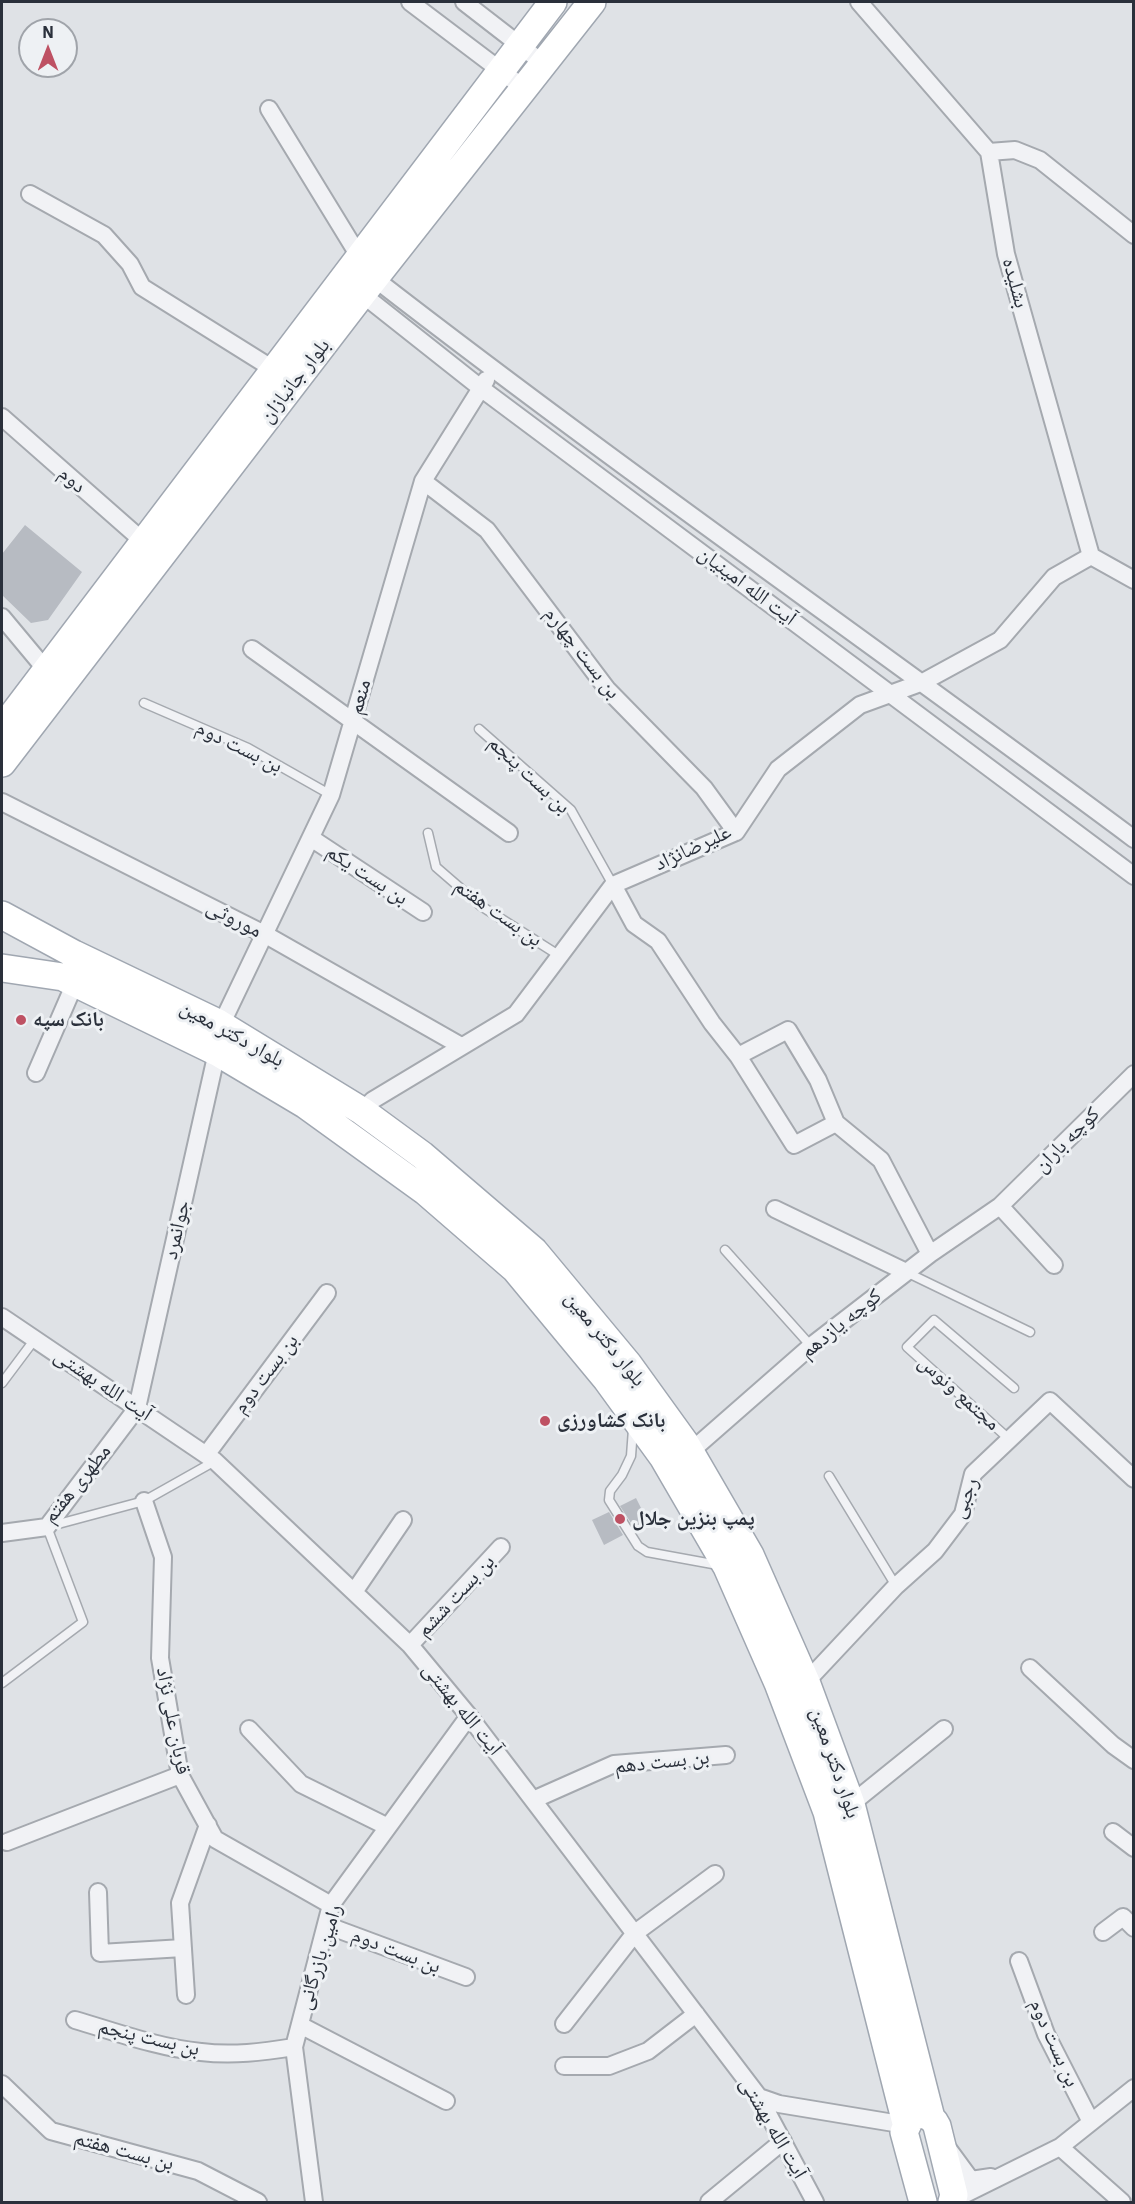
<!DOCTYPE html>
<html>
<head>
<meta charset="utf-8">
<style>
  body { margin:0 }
  #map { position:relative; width:1135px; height:2204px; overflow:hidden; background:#dfe2e6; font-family:"IBM Plex Sans",sans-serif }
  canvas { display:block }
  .frame { position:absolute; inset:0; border:3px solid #2a303b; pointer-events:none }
  .north { position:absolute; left:18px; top:18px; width:60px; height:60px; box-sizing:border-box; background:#eef1f4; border:2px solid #a0a4aa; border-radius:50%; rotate:0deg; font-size:16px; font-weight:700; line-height:24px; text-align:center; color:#2a303b }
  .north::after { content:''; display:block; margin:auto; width:21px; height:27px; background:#be5163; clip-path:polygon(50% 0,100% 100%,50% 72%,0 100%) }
</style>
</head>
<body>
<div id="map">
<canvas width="1135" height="2204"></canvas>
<div class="frame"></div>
<div class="north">N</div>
</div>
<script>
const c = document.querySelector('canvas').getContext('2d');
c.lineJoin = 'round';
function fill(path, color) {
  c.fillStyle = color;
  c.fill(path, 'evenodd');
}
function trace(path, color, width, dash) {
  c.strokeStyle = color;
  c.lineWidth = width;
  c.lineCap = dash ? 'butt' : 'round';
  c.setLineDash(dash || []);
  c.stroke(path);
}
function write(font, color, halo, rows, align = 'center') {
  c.font = font + ' "IBM Plex Sans","Noto Naskh Arabic",sans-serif';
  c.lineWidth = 6;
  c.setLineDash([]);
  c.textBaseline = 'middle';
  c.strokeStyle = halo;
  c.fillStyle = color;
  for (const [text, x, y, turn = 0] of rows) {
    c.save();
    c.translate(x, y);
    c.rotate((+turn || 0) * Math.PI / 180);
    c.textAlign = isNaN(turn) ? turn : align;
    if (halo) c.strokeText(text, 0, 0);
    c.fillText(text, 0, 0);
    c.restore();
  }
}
const building = new Path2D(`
  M 25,525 L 82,572 L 48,620 L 31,623 L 2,595 L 2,554 Z
  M 636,1498 L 648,1522 L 635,1529 L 620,1506 Z
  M 609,1512 L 623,1535 L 604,1545 L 592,1520 Z`);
const lane = new Path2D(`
  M 144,703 L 248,748 L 331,795
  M 479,729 L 571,810 L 613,885
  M 428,833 L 436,867 L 481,906 L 560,956
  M 725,1250 L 811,1346
  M 906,1272 L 1030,1332
  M 2,1383 L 35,1339
  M 633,1429 L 631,1456 L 622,1475 L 610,1491 L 609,1500 L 638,1546 L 647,1552 L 718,1565
  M 1009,1439 L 907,1347 L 934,1320 L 1014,1388
  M 829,1476 L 896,1586
  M 2,1683 L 83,1622 L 47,1527 L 144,1501 L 215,1461`);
const street = new Path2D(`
  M 410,2 L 525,89
  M 464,2 L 544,64
  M 859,2 L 989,152 L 1006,254 L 1091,556 L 1134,580
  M 269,109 L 359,256
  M 989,152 L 1015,150 L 1040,160 L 1134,235
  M 30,194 L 104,235 L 130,264 L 142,287 L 273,369
  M 374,278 C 623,471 882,651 1134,839
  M 362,294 L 482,389 L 1134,876
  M 2,417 L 144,542
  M 423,481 L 487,530 L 607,689 L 704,788 L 736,832
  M 2,617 L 47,671
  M 252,649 L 509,833
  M 2,802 L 266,935 L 461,1046
  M 311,838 L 423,912
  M 613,885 L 634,924 L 658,941 L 712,1023 L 738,1056 L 794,1145 L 836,1123 L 818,1080 L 788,1030 L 738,1056
  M 221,1025 L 331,795 L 423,481 L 486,380
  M 36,1073 L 75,983
  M 362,1111 L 373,1100 L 516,1014 L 613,885 L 736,832 L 778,769 L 860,705 L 923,682 L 1000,640 L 1054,577 L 1091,556
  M 836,1123 L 881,1160 L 930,1254
  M 1000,1206 L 1054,1265
  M 775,1209 L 906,1272
  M 2,1317 L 215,1461 L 410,1645 L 469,1716 L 759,2097 L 815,2202
  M 690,1452 L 811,1346 L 930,1254 L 1000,1206 L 1134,1074
  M 206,1455 L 327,1293
  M 144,1501 L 163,1557 L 160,1658 L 180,1775 L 215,1839 L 331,1905
  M 2,1533 L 47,1527 L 137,1408 L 217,1052
  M 354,1592 L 403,1520
  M 410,1645 L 501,1547
  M 1030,1668 L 1113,1745 L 1134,1760
  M 806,1682 L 896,1586 L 935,1551 L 963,1514 L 973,1474 L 1050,1401 L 1134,1479
  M 249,1729 L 301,1784 L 388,1827
  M 533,1800 L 614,1764 L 726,1755
  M 851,1804 L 944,1729
  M 1113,1832 L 1134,1848
  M 7,1842 L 180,1775
  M 98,1892 L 100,1953 L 183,1948
  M 326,1925 L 466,1977
  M 1103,1932 L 1123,1917 L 1134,1928
  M 1019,1961 L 1046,2034 L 1091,2122
  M 186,1995 L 180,1903 L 208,1825
  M 75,2020 C 116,2032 159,2048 201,2052 C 232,2056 263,2052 294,2047
  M 564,2024 L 635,1933 L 715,1874
  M 300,2025 L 446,2101
  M 564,2066 L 609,2066 L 648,2051 L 696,2014
  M 2,2084 L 51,2131 L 198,2171 L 258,2202
  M 759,2097 L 779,2104 L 906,2125
  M 1060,2147 L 1122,2202
  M 949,2150 L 971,2180 L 991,2177
  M 953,2200 L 1060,2147 L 1134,2088
  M 314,2202 L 294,2047 L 331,1905 L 469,1716
  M 709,2202 L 783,2141`);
const primary = new Path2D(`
  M 2,729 L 553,2
  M 2,763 L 362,294 L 592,2
  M 2,915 L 74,954 L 218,1023 L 362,1111 L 422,1155 L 534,1251 L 628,1364 L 685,1443 L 750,1555 L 806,1682 L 851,1804 L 931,2118
  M 2,968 L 63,977 L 217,1052 L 306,1105 L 425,1191 L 515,1269 L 607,1380 L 663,1457 L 727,1567 L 778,1683 L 827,1812 L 906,2123
  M 923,2202 L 904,2132 L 911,2117 C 922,2112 932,2115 937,2126 L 954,2195 L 952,2202`);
const markers = [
  [21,1020,6,"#be5163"],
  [545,1421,6,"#be5163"],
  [620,1519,6,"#be5163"]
];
const streetNames = [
  ["بشلیده",1015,283,75],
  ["بلوار جانبازان",295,381,-52],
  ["دوم",72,480,41],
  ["آیت الله امینیان",747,586,37],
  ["بن بست چهارم",582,653,52],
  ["منعم",360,697,-74],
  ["بن بست دوم",239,747,26],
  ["بن بست پنجم",529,775,43],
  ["علیرضانژاد",693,848,-25],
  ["بن بست یکم",367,875,33],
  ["بن بست هفتم",498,913,35],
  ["موروثی",234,919,27],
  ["بلوار دکتر معین",232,1034,29],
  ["کوچه باران",1067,1140,-45],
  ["جوانمرد",177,1230,-77],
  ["کوچه یازدهم",841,1324,-39],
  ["بلوار دکتر معین",605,1339,51],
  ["بن بست دوم",266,1374,-53],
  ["آیت الله بهشتی",103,1385,34],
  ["مجتمع ونوس",959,1393,42],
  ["مطهری هفتم",77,1484,-51],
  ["رجبی",965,1498,-68],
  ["بن بست ششم",456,1596,-47],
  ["آیت الله بهشتی",462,1709,51],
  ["قربان علی نژاد",173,1721,79],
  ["بن بست دهم",662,1762,-6],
  ["بلوار دکتر معین",835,1763,71],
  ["بن بست دوم",396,1951,21],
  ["رامین بازرگانی",320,1957,-73],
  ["بن بست پنجم",149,2038,13],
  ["بن بست دوم",1054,2043,66],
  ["آیت الله بهشتی",773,2128,60],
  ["بن بست هفتم",124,2151,15]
];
const poiNames = [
  ["بانک سپه",33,1020],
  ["بانک کشاورزی",557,1421],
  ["پمپ بنزین جلال",632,1519]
];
fill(building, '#b7bbc2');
trace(lane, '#a5a9af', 11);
trace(street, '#a5a9af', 20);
trace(primary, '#a0a7b1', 30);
trace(lane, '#f1f2f5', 8);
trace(street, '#f1f2f5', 16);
trace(primary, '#fff', 27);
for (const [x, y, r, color] of markers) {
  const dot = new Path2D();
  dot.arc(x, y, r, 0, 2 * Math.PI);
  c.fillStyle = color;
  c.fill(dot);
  trace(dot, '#eef1f4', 2);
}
write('21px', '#2a303b', '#eef1f4', streetNames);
write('bold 21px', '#2a303b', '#eef1f4', poiNames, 'left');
</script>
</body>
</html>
